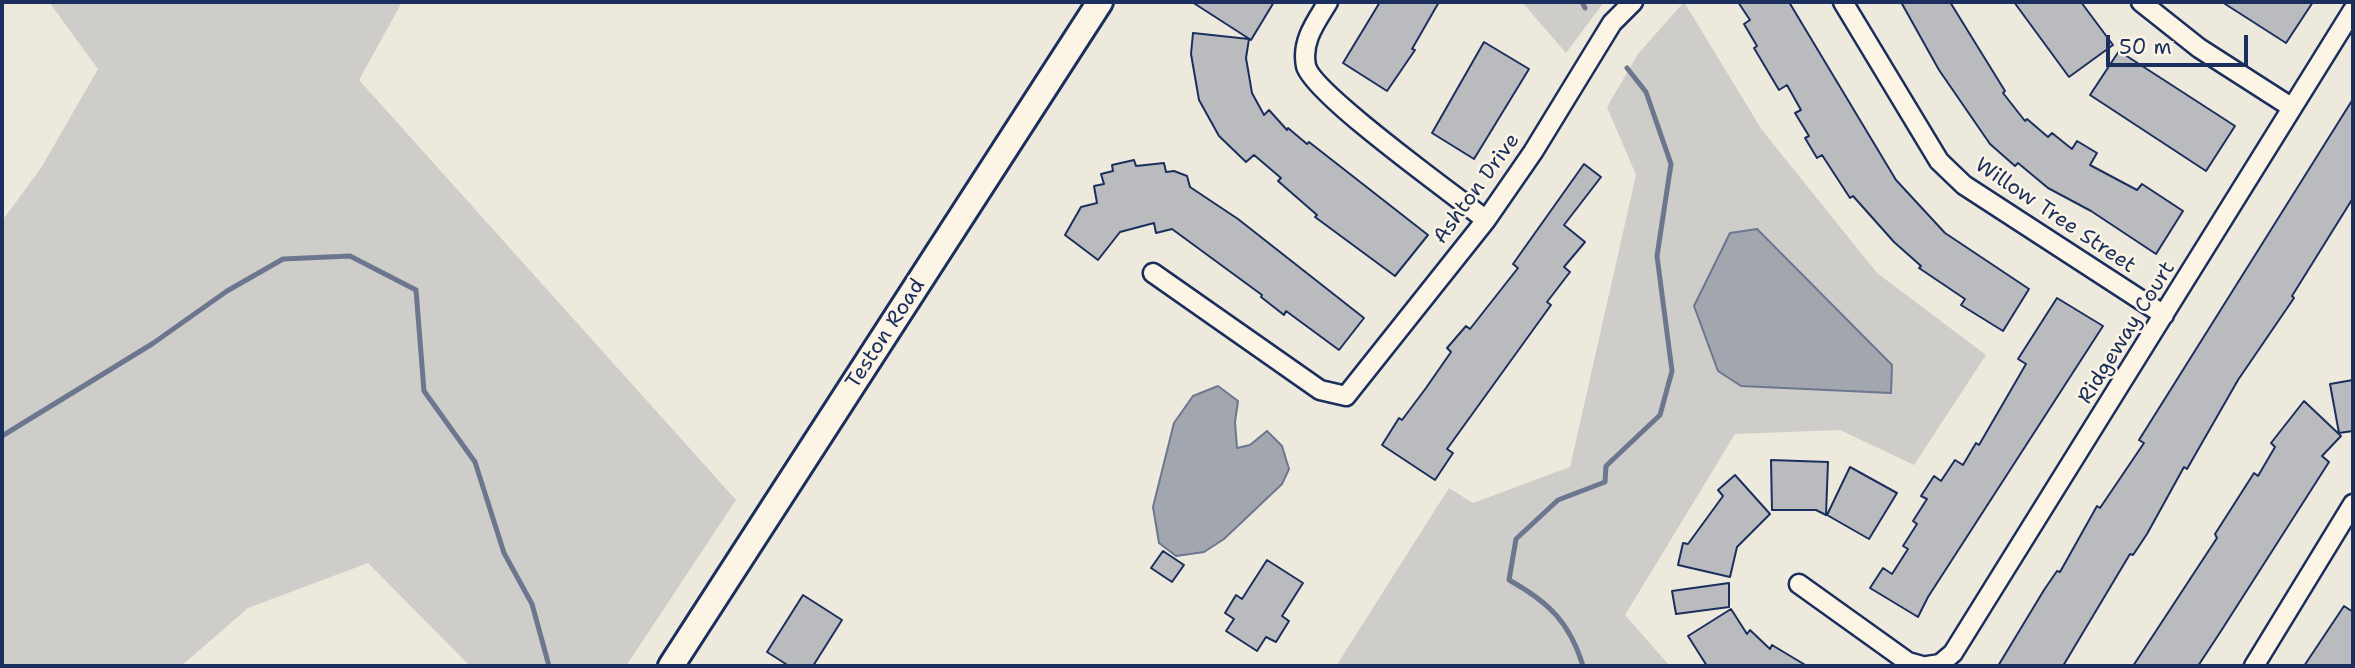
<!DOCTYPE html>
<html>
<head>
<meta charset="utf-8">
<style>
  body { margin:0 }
  #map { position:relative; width:2355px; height:668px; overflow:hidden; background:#eee9dd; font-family:"Shantell Sans",sans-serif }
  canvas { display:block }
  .frame { position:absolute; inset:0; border:4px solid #1b2f5e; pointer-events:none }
  .scale { position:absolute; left:2106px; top:35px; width:142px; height:32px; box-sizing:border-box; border:4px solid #1b2f5e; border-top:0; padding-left:9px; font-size:21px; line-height:24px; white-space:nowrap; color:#1b2f5e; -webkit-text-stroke:5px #fcf5e5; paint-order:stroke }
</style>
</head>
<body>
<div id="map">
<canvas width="2355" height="668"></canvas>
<div class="frame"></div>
<div class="scale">50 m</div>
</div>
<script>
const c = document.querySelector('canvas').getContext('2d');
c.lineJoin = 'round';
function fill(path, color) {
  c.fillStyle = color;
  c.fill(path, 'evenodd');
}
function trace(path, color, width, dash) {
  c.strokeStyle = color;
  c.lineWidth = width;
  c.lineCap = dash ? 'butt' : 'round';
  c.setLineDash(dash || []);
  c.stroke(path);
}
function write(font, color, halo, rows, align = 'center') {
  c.font = font + ' "Shantell Sans",sans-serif';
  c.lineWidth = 5;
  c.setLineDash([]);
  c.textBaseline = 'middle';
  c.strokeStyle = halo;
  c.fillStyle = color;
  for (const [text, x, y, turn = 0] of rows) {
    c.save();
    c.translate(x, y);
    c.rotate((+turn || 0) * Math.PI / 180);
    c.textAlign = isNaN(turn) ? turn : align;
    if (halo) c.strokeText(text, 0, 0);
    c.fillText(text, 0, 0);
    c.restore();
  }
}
const green = new Path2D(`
  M 49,2 L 402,2 L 359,80 L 736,500 L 626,666 L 470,666 L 368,563 L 248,608 L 181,666 L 2,666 L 2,221 L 41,168 L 98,69 Z
  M 1522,2 L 1604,2 L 1566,53 Z
  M 1684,2 L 1762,130 L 1877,273 L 1986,355 L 1914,465 L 1840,430 L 1735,434 L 1625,615 L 1670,666 L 1336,666 L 1449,488 L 1473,503 L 1570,467 L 1636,175 L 1607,107 L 1638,54 Z`);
const water = new Path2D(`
  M 1757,229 L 1892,365 L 1891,393 L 1741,386 L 1718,371 L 1694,306 L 1730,233 Z
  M 1218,386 L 1238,401 L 1235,422 L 1237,448 L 1250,445 L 1267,431 L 1282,446 L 1289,469 L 1282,484 L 1224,539 L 1204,552 L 1176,556 L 1159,543 L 1153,507 L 1174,423 L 1193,396 Z`);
const stream = new Path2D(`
  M 1582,2 L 1585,8
  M 2,436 L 152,344 L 227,291 L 283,259 L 350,256 L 416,290 L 424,391 L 475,462 L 504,553 L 532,604 L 549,666
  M 1583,666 C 1570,623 1549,602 1509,580 L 1516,539 L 1558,500 L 1605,482 L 1606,466 L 1660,415 L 1672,371 L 1657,256 L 1671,164 L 1646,92 L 1627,68`);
const building = new Path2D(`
  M 1192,2 L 1274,2 L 1251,40 Z
  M 1380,2 L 1439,2 L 1412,49 L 1415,50 L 1387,91 L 1343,63 Z
  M 1738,2 L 1789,2 L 1896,180 L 1945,233 L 2029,289 L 2003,331 L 1961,305 L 1965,299 L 1919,268 L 1921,266 L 1894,242 L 1853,196 L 1850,198 L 1822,155 L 1817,158 L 1805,138 L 1809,136 L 1795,113 L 1801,110 L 1787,85 L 1779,90 L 1754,48 L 1757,46 L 1744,24 L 1750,20 Z
  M 1901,2 L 1950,2 L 2005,91 L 2003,93 L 2025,121 L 2027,119 L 2048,137 L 2052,133 L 2072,149 L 2077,141 L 2097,153 L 2090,165 L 2137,190 L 2142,184 L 2183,211 L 2156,254 L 2091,211 L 2048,188 L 2018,163 L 2015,166 L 1990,144 L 1939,70 Z
  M 2014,2 L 2081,2 L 2113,45 L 2069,77 Z
  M 2222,2 L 2313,2 L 2286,43 Z
  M 1193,33 L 1249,39 L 1246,58 L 1252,93 L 1264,115 L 1269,110 L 1287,130 L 1288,128 L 1307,144 L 1309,142 L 1428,235 L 1395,276 L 1315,217 L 1317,215 L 1278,181 L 1281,178 L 1254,155 L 1246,162 L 1219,136 L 1199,100 L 1191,54 Z
  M 1484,42 L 1529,69 L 1474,159 L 1432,133 Z
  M 2119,51 L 2235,126 L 2206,171 L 2090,95 Z
  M 2353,99 L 2353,198 L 2292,296 L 2294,298 L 2238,380 L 2187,469 L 2184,467 L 2147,534 L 2133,555 L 2130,554 L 2063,666 L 1998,666 L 2044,590 L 2057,571 L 2060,572 L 2097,506 L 2100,508 L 2144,443 L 2139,440 Z
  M 1134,160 L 1136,166 L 1164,163 L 1166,172 L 1174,171 L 1187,176 L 1190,187 L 1238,219 L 1364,318 L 1339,350 L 1286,311 L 1284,315 L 1261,297 L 1262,295 L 1172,229 L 1156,233 L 1154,223 L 1120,232 L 1098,260 L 1065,235 L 1081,207 L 1097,203 L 1094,186 L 1104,184 L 1101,174 L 1113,171 L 1112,165 Z
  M 1584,164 L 1601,177 L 1564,225 L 1585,242 L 1564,267 L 1570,272 L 1547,302 L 1551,305 L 1447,449 L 1453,453 L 1435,480 L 1382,445 L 1399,418 L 1402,420 L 1426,388 L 1451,352 L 1447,348 L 1466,326 L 1470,329 L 1518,268 L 1513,264 Z
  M 2057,298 L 2103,326 L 1928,597 L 1918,617 L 1870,588 L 1883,568 L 1892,574 L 1908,549 L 1903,546 L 1917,524 L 1913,521 L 1927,499 L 1921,496 L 1934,476 L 1941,481 L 1955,460 L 1963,465 L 1976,443 L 1979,445 L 2026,364 L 2018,359 Z
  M 2353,380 L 2353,431 L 2339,433 L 2330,384 Z
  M 2304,401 L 2341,436 L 2322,456 L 2329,462 L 2221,631 L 2198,666 L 2133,666 L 2217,538 L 2215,534 L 2254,473 L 2258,476 L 2275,447 L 2271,443 Z
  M 1771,460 L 1828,462 L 1826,515 L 1816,510 L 1772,510 Z
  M 1850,467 L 1897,493 L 1869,539 L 1827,515 Z
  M 1735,475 L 1770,514 L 1737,547 L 1730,577 L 1678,565 L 1683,543 L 1688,544 L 1723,496 L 1718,490 Z
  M 1163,551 L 1184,565 L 1172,582 L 1151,568 Z
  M 1267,560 L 1303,583 L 1282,616 L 1289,621 L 1276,642 L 1266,637 L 1257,651 L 1226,631 L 1234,619 L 1225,613 L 1236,595 L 1242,599 Z
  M 1729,583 L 1729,607 L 1676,614 L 1672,591 Z
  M 803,595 L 842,620 L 813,666 L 789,666 L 767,652 Z
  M 2344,606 L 2353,612 L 2353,666 L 2304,666 Z
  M 1731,609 L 1747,634 L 1750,630 L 1770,649 L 1772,645 L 1807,666 L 1707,666 L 1688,636 Z`);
const minor = new Path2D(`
  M 1328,2 C 1316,22 1301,41 1306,66 C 1313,94 1456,196 1486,220
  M 1843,2 L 1939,161 L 1964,185 L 2164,315
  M 2141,2 L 2199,48 L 2291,107
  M 1153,273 L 1320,390 L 1346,396 L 1486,220 L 1533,152 L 1612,23 L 1633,2
  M 1799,584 L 1908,662 L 1922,666
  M 1927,666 L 1940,664 L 1953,653 L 2353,10
  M 2254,666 L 2353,504`);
const secondary = new Path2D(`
  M 671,666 L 1100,2`);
const streetNames = [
  ["Ashton Drive",1477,189,-54],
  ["Willow Tree Street",2055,216,34],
  ["Ridgeway Court",2127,333,-58],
  ["Teston Road",886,334,-57]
];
fill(green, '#cfcdca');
fill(water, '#a2a7af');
trace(water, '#6c778f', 2);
trace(stream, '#6c778f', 5);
fill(building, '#babbbe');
trace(building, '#1b2f5e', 2);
trace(minor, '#1b2f5e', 23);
trace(secondary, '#1b2f5e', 30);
trace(minor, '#fcf5e5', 18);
trace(secondary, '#fcf5e5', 24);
write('21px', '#1b2f5e', '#fcf5e5', streetNames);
</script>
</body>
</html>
